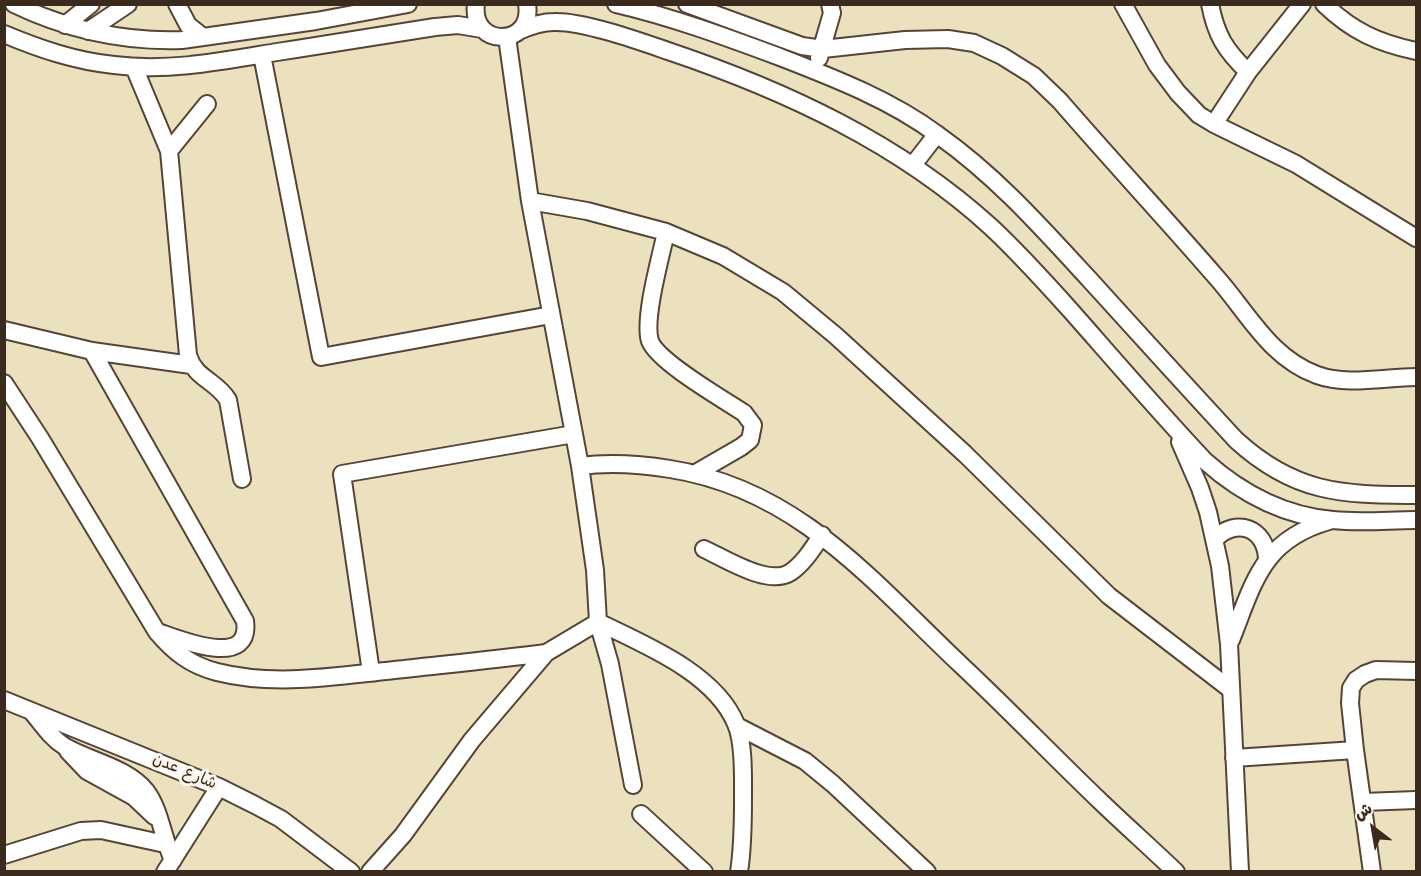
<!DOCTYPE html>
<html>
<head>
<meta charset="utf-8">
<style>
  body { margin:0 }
  #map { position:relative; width:1421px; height:876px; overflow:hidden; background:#ece1bf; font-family:Kalam,"Playpen Sans Arabic",sans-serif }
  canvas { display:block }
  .frame { position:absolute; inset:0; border:6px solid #3b2a1e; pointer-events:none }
  .north { position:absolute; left:1343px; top:798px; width:60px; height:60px; -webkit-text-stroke:4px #fbf7ec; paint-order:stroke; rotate:329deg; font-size:16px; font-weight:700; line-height:24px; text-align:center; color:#3b2a1e }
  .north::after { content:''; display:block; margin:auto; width:21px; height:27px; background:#3b2a1e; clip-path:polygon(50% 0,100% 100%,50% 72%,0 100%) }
</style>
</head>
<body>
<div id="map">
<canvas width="1421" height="876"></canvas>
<div class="frame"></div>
<div class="north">ش</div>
</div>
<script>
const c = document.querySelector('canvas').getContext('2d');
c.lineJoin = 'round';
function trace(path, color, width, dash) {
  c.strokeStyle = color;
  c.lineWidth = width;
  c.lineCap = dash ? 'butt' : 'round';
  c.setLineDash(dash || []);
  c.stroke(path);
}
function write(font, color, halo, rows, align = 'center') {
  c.font = font + ' Kalam,"Playpen Sans Arabic",sans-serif';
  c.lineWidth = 6;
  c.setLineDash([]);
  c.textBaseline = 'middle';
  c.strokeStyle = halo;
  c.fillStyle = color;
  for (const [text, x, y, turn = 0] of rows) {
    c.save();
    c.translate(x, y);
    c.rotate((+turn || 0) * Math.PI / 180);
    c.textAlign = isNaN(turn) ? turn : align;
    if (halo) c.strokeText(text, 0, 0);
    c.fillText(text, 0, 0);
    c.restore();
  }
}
const minor = new Path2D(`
  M 14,4 C 68,30 123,42 182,40 L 316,21 L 408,4
  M 177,4 L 188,25 L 203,37
  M 476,4 C 470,48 534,48 527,4
  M 616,4 C 672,17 726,37 780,57 C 834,78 891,100 938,135 C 996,176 1041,227 1089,279 C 1138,333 1186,386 1236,440 C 1294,493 1341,495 1416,495
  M 687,4 L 802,46 L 823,49 L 905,40 L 948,39 L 974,43 L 1002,56 L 1034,76 L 1060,101 C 1111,160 1165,218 1217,278 C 1248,313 1270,358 1317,375 C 1347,386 1385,377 1416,377
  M 1123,4 L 1157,65 L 1178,93 L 1199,115 L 1214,124 L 1296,164 L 1416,238
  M 1210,4 C 1216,35 1225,50 1248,72
  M 1324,4 C 1352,31 1378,43 1416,51
  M 65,25 L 91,4
  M 88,31 L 128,4
  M 519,31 C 530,26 542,22 554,22 C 583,21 639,41 668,51 C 784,90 899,143 991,227 C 1020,254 1046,283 1072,312 C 1116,362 1159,412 1205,461 C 1241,493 1284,516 1333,520 C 1360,523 1389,520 1416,520
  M 4,34 C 40,49 75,61 114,65 C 169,72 223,61 277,52 C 330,44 383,35 435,27 L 458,25 L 482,29
  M 507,37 L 530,201 L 580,466 L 595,570 L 598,622 L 610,664 L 633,785
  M 262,55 L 321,357 L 551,315
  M 819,58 L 832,13 L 830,4
  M 134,67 L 169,151 L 188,355 C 195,379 216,380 228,400 L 242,479
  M 1214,124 L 1248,72 L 1302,4
  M 169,151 L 207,104
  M 913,165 L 937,134
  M 530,201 L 587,211 L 666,232 L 723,256 L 783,292 L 836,336 L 965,454 L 1109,596 L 1230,689
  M 666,232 C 661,256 643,319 650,341 C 658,362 723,399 744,413 L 753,425 L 750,440 L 741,447 L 696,473
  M 4,330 L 92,351 L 191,365
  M 92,351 L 245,621 C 252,670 179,639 158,632
  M 4,383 L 40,438 L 157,632 C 174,652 190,665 217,672 C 272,686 330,677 386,671 C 439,665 492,660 546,653
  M 1180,442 L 1200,488 L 1208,512 L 1220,566 L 1229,644 L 1240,872
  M 580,466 C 611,462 639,464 670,469 C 798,489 872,581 961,665 C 1008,709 1053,756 1100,801 C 1125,825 1151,848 1176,872
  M 1215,539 C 1236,517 1266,528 1267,559
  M 704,549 C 726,559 769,587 791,572 C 804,563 813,548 822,535
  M 1231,640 C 1254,582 1262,540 1329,521
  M 371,672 L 342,474 L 574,434
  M 4,700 L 219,787 L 255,805 L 281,819 L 351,872
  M 32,712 C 42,724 51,738 64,746 C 89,761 127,767 146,791 C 160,809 163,839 173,860
  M 737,726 L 805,761 L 833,784 L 927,872
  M 68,751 L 87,771 L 134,797 L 154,816
  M 1234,758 L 1355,750
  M 1363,802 L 1416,800
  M 641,814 L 704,872
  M 4,855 L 81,831 L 101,830 L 165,844
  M 165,872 L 219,787
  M 370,872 L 403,835 L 472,740 L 546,653 L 598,622 C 645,645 715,673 736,724 C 744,742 743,778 743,798 C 743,822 743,847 739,872
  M 1372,872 L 1355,750 L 1350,703 L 1351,688 L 1356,680 L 1365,674 L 1376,670 L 1416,671`);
const streetNames = [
  ["شارع عدن",184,773,23]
];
trace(minor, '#564536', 20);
trace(minor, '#fff', 16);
write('16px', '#3b2a1e', '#fbf7ec', streetNames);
</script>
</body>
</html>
